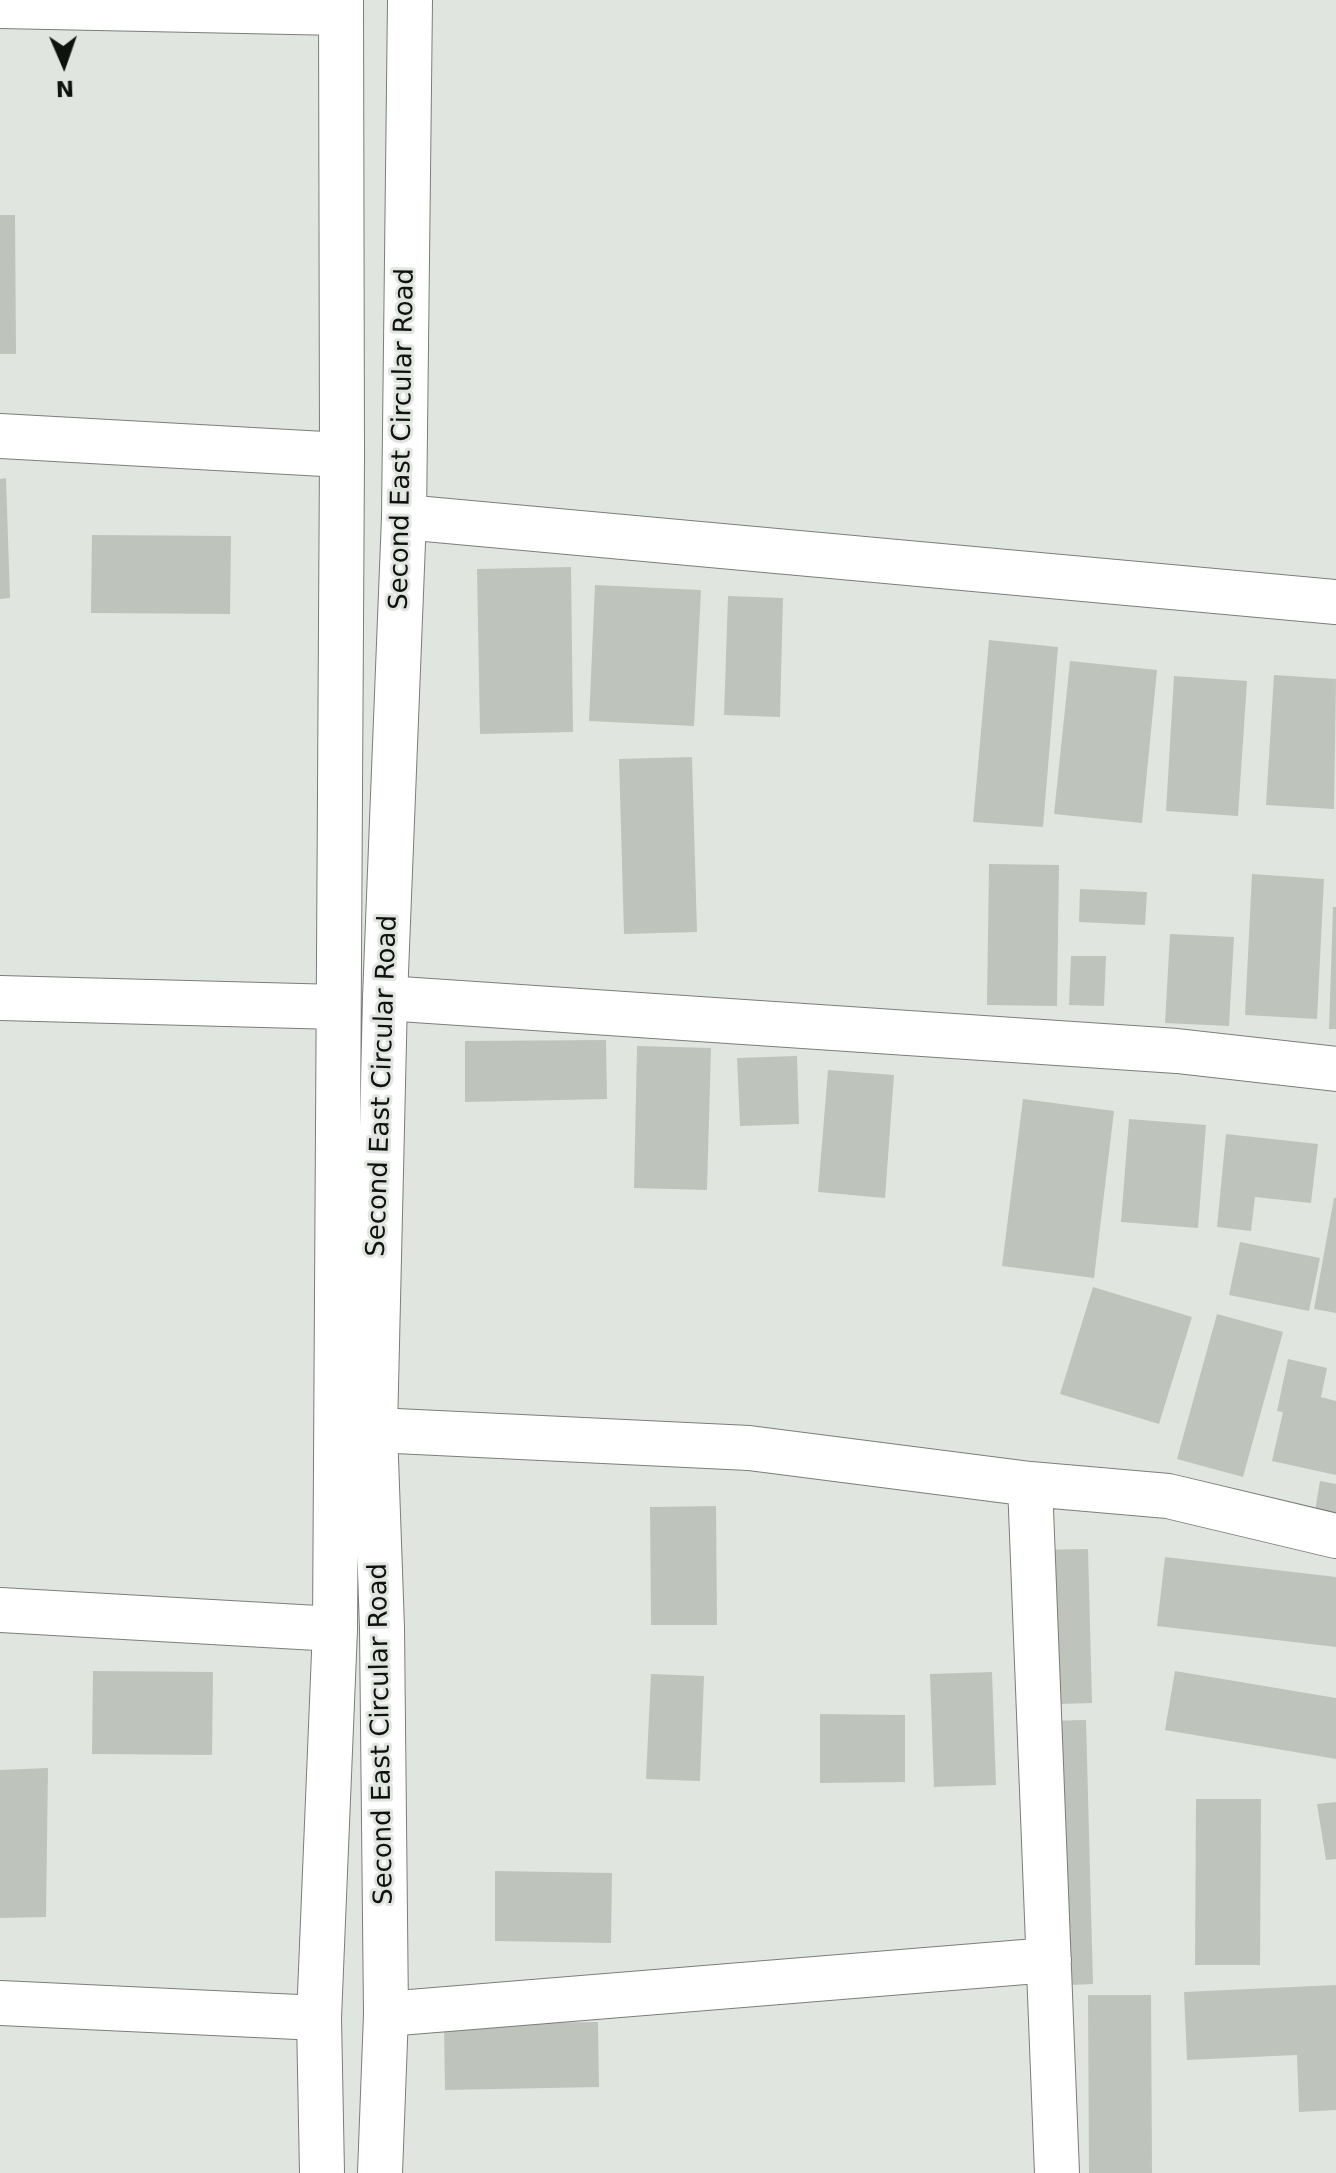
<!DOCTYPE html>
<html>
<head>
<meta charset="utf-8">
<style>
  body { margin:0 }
  #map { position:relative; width:1336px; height:2173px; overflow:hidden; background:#e0e6df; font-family:"DejaVu Sans",sans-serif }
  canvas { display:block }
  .north { position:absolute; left:24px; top:24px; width:80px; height:80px; -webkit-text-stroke:6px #e0e6df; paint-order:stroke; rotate:178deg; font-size:22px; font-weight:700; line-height:32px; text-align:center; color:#101210 }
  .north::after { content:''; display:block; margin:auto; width:28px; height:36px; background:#101210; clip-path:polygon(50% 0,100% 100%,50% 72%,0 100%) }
</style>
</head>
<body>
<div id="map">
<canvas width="1336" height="2173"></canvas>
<div class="north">N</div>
</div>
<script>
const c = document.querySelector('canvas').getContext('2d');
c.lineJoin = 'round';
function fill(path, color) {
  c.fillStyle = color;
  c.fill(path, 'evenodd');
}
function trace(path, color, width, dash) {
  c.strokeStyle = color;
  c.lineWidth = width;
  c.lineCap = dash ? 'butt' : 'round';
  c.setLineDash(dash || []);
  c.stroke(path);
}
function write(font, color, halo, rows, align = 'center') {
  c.font = font + ' "DejaVu Sans",sans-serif';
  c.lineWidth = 6;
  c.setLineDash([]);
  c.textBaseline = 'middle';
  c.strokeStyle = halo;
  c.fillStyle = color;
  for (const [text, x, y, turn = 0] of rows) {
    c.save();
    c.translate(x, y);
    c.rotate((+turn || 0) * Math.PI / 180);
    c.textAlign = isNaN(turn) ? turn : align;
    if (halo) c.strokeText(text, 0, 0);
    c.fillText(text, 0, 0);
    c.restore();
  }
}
const building = new Path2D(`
  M 0,215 L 15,215 L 16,354 L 0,354 Z
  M 6,478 L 10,598 L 0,599 L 0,479 Z
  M 92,535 L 231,536 L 230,614 L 91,613 Z
  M 571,567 L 573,732 L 480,734 L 477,569 Z
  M 595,585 L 701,590 L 694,726 L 589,721 Z
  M 728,596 L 783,598 L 780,717 L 724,715 Z
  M 989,640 L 1058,647 L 1043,827 L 973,822 Z
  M 1070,661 L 1157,670 L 1142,823 L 1054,814 Z
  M 1274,675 L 1336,679 L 1334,809 L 1266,805 Z
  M 1174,676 L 1247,681 L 1238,816 L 1166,811 Z
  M 692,757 L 697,932 L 624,934 L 619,759 Z
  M 989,864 L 1059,865 L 1057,1006 L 987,1005 Z
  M 1252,874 L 1324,879 L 1317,1019 L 1245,1015 Z
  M 1080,889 L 1147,892 L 1145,925 L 1079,922 Z
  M 1333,907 L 1336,907 L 1336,1029 L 1329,1029 Z
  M 1170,934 L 1234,937 L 1229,1026 L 1165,1023 Z
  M 1071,956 L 1106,956 L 1104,1006 L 1069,1005 Z
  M 606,1040 L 607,1099 L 465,1102 L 465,1041 Z
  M 637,1046 L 711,1048 L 707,1190 L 634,1188 Z
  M 797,1056 L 799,1124 L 740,1126 L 737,1058 Z
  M 828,1070 L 894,1075 L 885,1198 L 818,1192 Z
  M 1023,1099 L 1114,1111 L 1094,1278 L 1002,1266 Z
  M 1129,1119 L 1206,1125 L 1198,1228 L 1121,1222 Z
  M 1226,1134 L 1318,1144 L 1311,1203 L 1255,1197 L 1251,1231 L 1217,1227 Z
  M 1334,1198 L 1336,1198 L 1336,1313 L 1314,1309 Z
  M 1240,1242 L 1320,1258 L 1309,1311 L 1229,1295 Z
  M 1093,1287 L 1192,1317 L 1159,1424 L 1060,1394 Z
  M 1217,1314 L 1283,1332 L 1243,1477 L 1177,1459 Z
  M 1288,1359 L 1327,1368 L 1321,1397 L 1336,1401 L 1336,1475 L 1272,1461 L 1283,1412 L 1277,1411 Z
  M 1320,1481 L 1336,1484 L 1336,1528 L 1313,1523 Z
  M 716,1506 L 717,1625 L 651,1625 L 650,1507 Z
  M 1088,1549 L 1092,1703 L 1029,1705 L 1025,1550 Z
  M 1165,1557 L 1336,1577 L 1336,1647 L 1157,1626 Z
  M 93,1671 L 213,1672 L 212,1755 L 92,1754 Z
  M 1175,1671 L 1336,1698 L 1336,1759 L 1165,1730 Z
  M 992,1672 L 996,1785 L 934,1787 L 930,1674 Z
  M 651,1674 L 704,1676 L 700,1781 L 646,1779 Z
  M 820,1714 L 905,1715 L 905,1782 L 820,1783 Z
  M 1086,1720 L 1093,1984 L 1047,1986 L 1040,1721 Z
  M 48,1768 L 46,1917 L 0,1918 L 0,1770 Z
  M 1196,1799 L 1261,1799 L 1260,1965 L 1195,1965 Z
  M 1336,1802 L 1336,1859 L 1326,1860 L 1317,1804 Z
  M 495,1871 L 612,1873 L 611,1943 L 495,1941 Z
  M 1336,1985 L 1336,2110 L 1299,2112 L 1297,2055 L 1187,2060 L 1184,1992 Z
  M 1088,1995 L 1151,1995 L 1152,2173 L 1089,2173 Z
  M 598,2022 L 599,2087 L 445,2090 L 444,2024 Z`);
const street = new Path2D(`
  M 0,6 L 340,13
  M 0,436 L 342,455
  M 404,517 L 1336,602
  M 0,998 L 338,1007
  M 385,998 L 1177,1051 L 1336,1069
  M 375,1430 L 749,1448 L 1030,1484 L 1168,1496 L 1336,1536
  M 1030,1484 L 1057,2173
  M 0,1610 L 335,1629
  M 0,2003 L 319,2018
  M 386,2014 L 1049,1960`);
const secondary = new Path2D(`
  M 322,2173 L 319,2018 L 335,1629 L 342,455 L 341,0
  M 380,2173 L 386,2014 L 382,1628 L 375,1430 L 385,998 L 404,517 L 410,0`);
const streetNames = [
  ["Second East Circular Road",403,439,-89],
  ["Second East Circular Road",383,1086,-88],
  ["Second East Circular Road",382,1734,-91]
];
fill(building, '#bec4bc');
trace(street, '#797f78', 46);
trace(secondary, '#797f78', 46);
trace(street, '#fff', 44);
trace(secondary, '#fff', 44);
write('26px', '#101210', '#e0e6df', streetNames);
</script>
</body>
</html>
